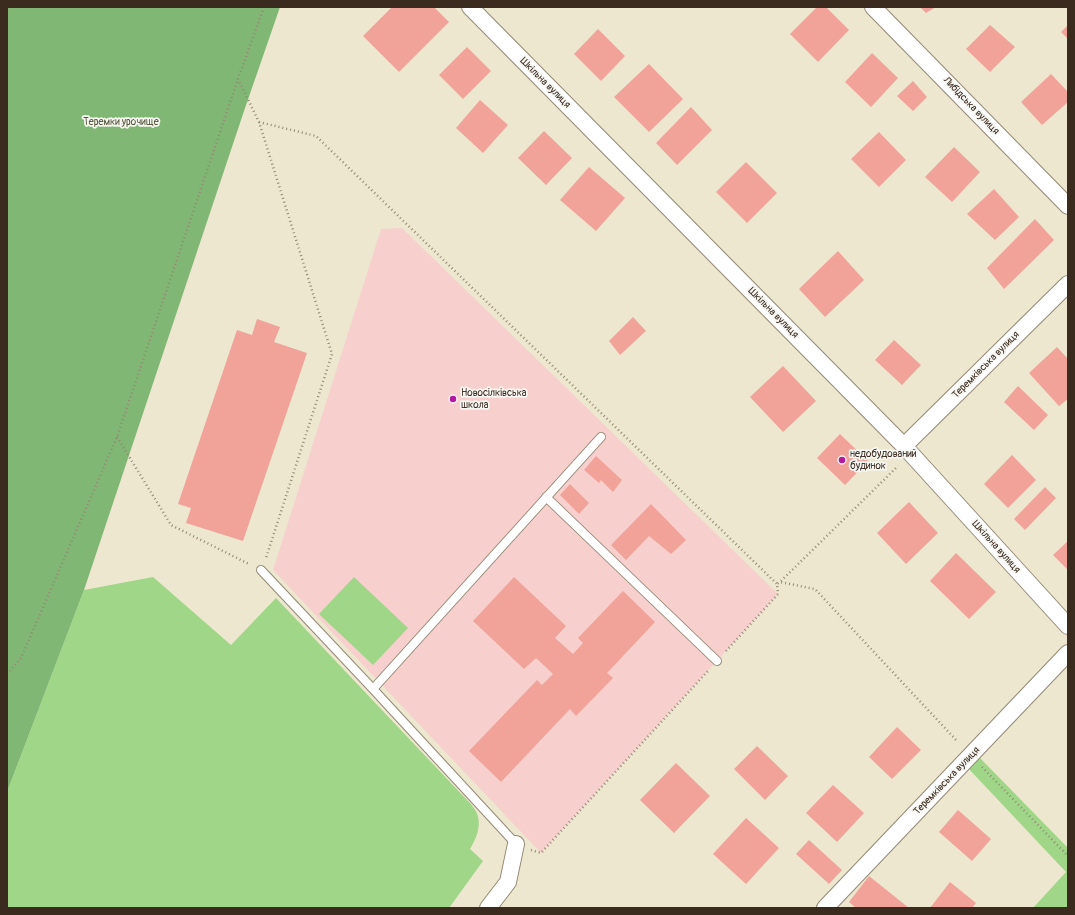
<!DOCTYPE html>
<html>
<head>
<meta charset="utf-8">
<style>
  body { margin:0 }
  #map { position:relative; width:1075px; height:915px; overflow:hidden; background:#ece7ce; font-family:Pangolin,sans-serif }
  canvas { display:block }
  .frame { position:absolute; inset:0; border:8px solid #3b2a1e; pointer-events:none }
</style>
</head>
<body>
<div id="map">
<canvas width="1075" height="915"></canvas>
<div class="frame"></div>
</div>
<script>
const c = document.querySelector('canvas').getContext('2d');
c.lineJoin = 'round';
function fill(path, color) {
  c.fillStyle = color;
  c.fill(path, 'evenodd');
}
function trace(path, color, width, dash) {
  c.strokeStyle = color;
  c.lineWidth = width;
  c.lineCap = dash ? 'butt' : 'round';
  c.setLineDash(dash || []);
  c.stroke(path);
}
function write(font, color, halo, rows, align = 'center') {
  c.font = font + ' Pangolin,sans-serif';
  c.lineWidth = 3.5;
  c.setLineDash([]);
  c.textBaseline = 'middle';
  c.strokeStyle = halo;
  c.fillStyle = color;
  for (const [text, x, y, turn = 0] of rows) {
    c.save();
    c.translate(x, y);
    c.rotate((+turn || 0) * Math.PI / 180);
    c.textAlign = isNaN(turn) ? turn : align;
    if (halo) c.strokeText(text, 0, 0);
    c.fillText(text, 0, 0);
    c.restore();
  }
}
const built = new Path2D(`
  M 402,228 L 778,594 L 541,853 L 273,570 L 381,229 Z`);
const green = new Path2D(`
  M 153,577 L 231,645 L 276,598 L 467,800 C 470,803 473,806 475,810 C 483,822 477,838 470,849 L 483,861 L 449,908 L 9,908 L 7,906 L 7,792 L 84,590 Z
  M 354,577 L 408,628 L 373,665 L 319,614 Z
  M 980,758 L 1068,848 L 1068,908 L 1033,908 L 1066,872 L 968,768 Z`);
const forest = new Path2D(`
  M 7,7 L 280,7 L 244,111 L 84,590 L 7,792 Z`);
const building = new Path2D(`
  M 392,7 L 434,7 L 449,22 L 399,72 L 363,36 Z
  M 817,7 L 826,7 L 849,30 L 818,62 L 790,34 Z
  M 920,7 L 936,7 L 926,13 Z
  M 990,25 L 1015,47 L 990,72 L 966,49 Z
  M 1068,25 L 1068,39 L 1061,32 Z
  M 598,29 L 625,56 L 601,81 L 574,54 Z
  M 467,47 L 491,71 L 463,99 L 439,75 Z
  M 872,53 L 898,78 L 871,107 L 845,82 Z
  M 649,64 L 683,99 L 649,132 L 614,97 Z
  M 1051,74 L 1068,92 L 1068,102 L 1042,125 L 1021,102 Z
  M 913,81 L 927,97 L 913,111 L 897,96 Z
  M 480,100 L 508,125 L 483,153 L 456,128 Z
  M 691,107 L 712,130 L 677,165 L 656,143 Z
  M 544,131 L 572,158 L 546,185 L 518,158 Z
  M 879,132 L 906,160 L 879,187 L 851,159 Z
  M 954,147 L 980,172 L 952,202 L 925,177 Z
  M 746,162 L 777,193 L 747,223 L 716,192 Z
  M 589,167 L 625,198 L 596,231 L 560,200 Z
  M 994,189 L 1019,217 L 995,240 L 967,214 Z
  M 1035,219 L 1054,240 L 1004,289 L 987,268 Z
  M 838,251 L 864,280 L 825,317 L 799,289 Z
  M 633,317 L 646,331 L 620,355 L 609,341 Z
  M 257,319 L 280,327 L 274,342 L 307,353 L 243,541 L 186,523 L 191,508 L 178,504 L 237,330 L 252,335 Z
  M 894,340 L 921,365 L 902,385 L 875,360 Z
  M 1057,347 L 1068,359 L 1068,399 L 1059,406 L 1029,373 Z
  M 783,366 L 816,401 L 783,432 L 750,397 Z
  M 1018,386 L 1048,415 L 1034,430 L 1004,402 Z
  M 840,434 L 868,461 L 845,485 L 817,458 Z
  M 1012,455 L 1036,480 L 1008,508 L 984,484 Z
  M 596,456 L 622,480 L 613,492 L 601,480 L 599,483 L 584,470 Z
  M 570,484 L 589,503 L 579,514 L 560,495 Z
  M 1045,487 L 1056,498 L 1025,530 L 1014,519 Z
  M 909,502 L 938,533 L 906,564 L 877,533 Z
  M 651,504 L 686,540 L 671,554 L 649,536 L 626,560 L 611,545 Z
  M 1068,541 L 1068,570 L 1053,555 Z
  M 956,553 L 996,592 L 969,619 L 930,581 Z
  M 514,577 L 566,626 L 555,638 L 573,654 L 583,643 L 578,638 L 623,591 L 655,622 L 607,673 L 613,678 L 576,716 L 570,709 L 501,782 L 469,751 L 537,680 L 542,685 L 553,674 L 536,658 L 524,669 L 473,621 Z
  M 897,727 L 921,750 L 892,779 L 869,757 Z
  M 757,746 L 788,776 L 765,800 L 734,769 Z
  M 676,763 L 710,796 L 674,833 L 640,800 Z
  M 833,785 L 864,813 L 837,842 L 806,813 Z
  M 958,810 L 991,839 L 972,861 L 939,832 Z
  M 746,818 L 779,848 L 746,884 L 713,854 Z
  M 809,840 L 842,870 L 829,884 L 796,854 Z
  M 869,876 L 909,908 L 856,908 L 849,902 Z
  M 950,882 L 976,903 L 972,908 L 930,908 Z`);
const path = new Path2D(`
  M 264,7 L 238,79 L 259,122 L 332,354 L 266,558
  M 259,122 L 316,136 L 777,584
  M 117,437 L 171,525 L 249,564
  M 781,581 L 898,466
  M 726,651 L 778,594 L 777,584 L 780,582 L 815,589 L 958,742
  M 7,674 L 21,658 L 117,437 L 238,79
  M 982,767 L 1068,856
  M 531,850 L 541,853 L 708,671`);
const service = new Path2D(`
  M 546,497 L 717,661
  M 261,570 L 373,689 L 516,844
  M 373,689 L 601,437`);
const minor = new Path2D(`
  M 470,7 L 904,446 L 1068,626
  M 873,7 L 1068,206
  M 904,446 L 1068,284
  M 488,908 L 508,882 L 516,844
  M 825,908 L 1068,653`);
const markers = [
  [453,399,4,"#b5179e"],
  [842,460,4,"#b5179e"]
];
const streetNames = [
  ["Шкільна вулиця",545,83,45],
  ["Либідська вулиця",971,106,46],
  ["Шкільна вулиця",773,313,45],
  ["Теремківська вулиця",986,365,-45],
  ["Шкільна вулиця",996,547,48],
  ["Теремківська вулиця",947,781,-46]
];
const parkNames = [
  ["Теремки урочище",121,122]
];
const poiNames = [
  ["Новосілківська",461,393],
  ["школа",461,405],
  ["недобудований",850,454],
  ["будинок",850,466]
];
fill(built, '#f7d0ce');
fill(green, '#a0d687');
fill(forest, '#80b774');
fill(building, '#f1a399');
trace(service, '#948876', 10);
trace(minor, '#948876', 18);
trace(path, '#948876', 2.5, [1, 3]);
trace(service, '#fff', 8);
trace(minor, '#fff', 16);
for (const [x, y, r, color] of markers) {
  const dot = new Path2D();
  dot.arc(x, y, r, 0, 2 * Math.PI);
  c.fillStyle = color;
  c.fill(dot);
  trace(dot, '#f6f6f2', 1.5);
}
write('10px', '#3b2a1e', '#f6f6f2', streetNames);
write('10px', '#545538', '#f6f6f2', parkNames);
write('10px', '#3b2a1e', '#f6f6f2', poiNames, 'left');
</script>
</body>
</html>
